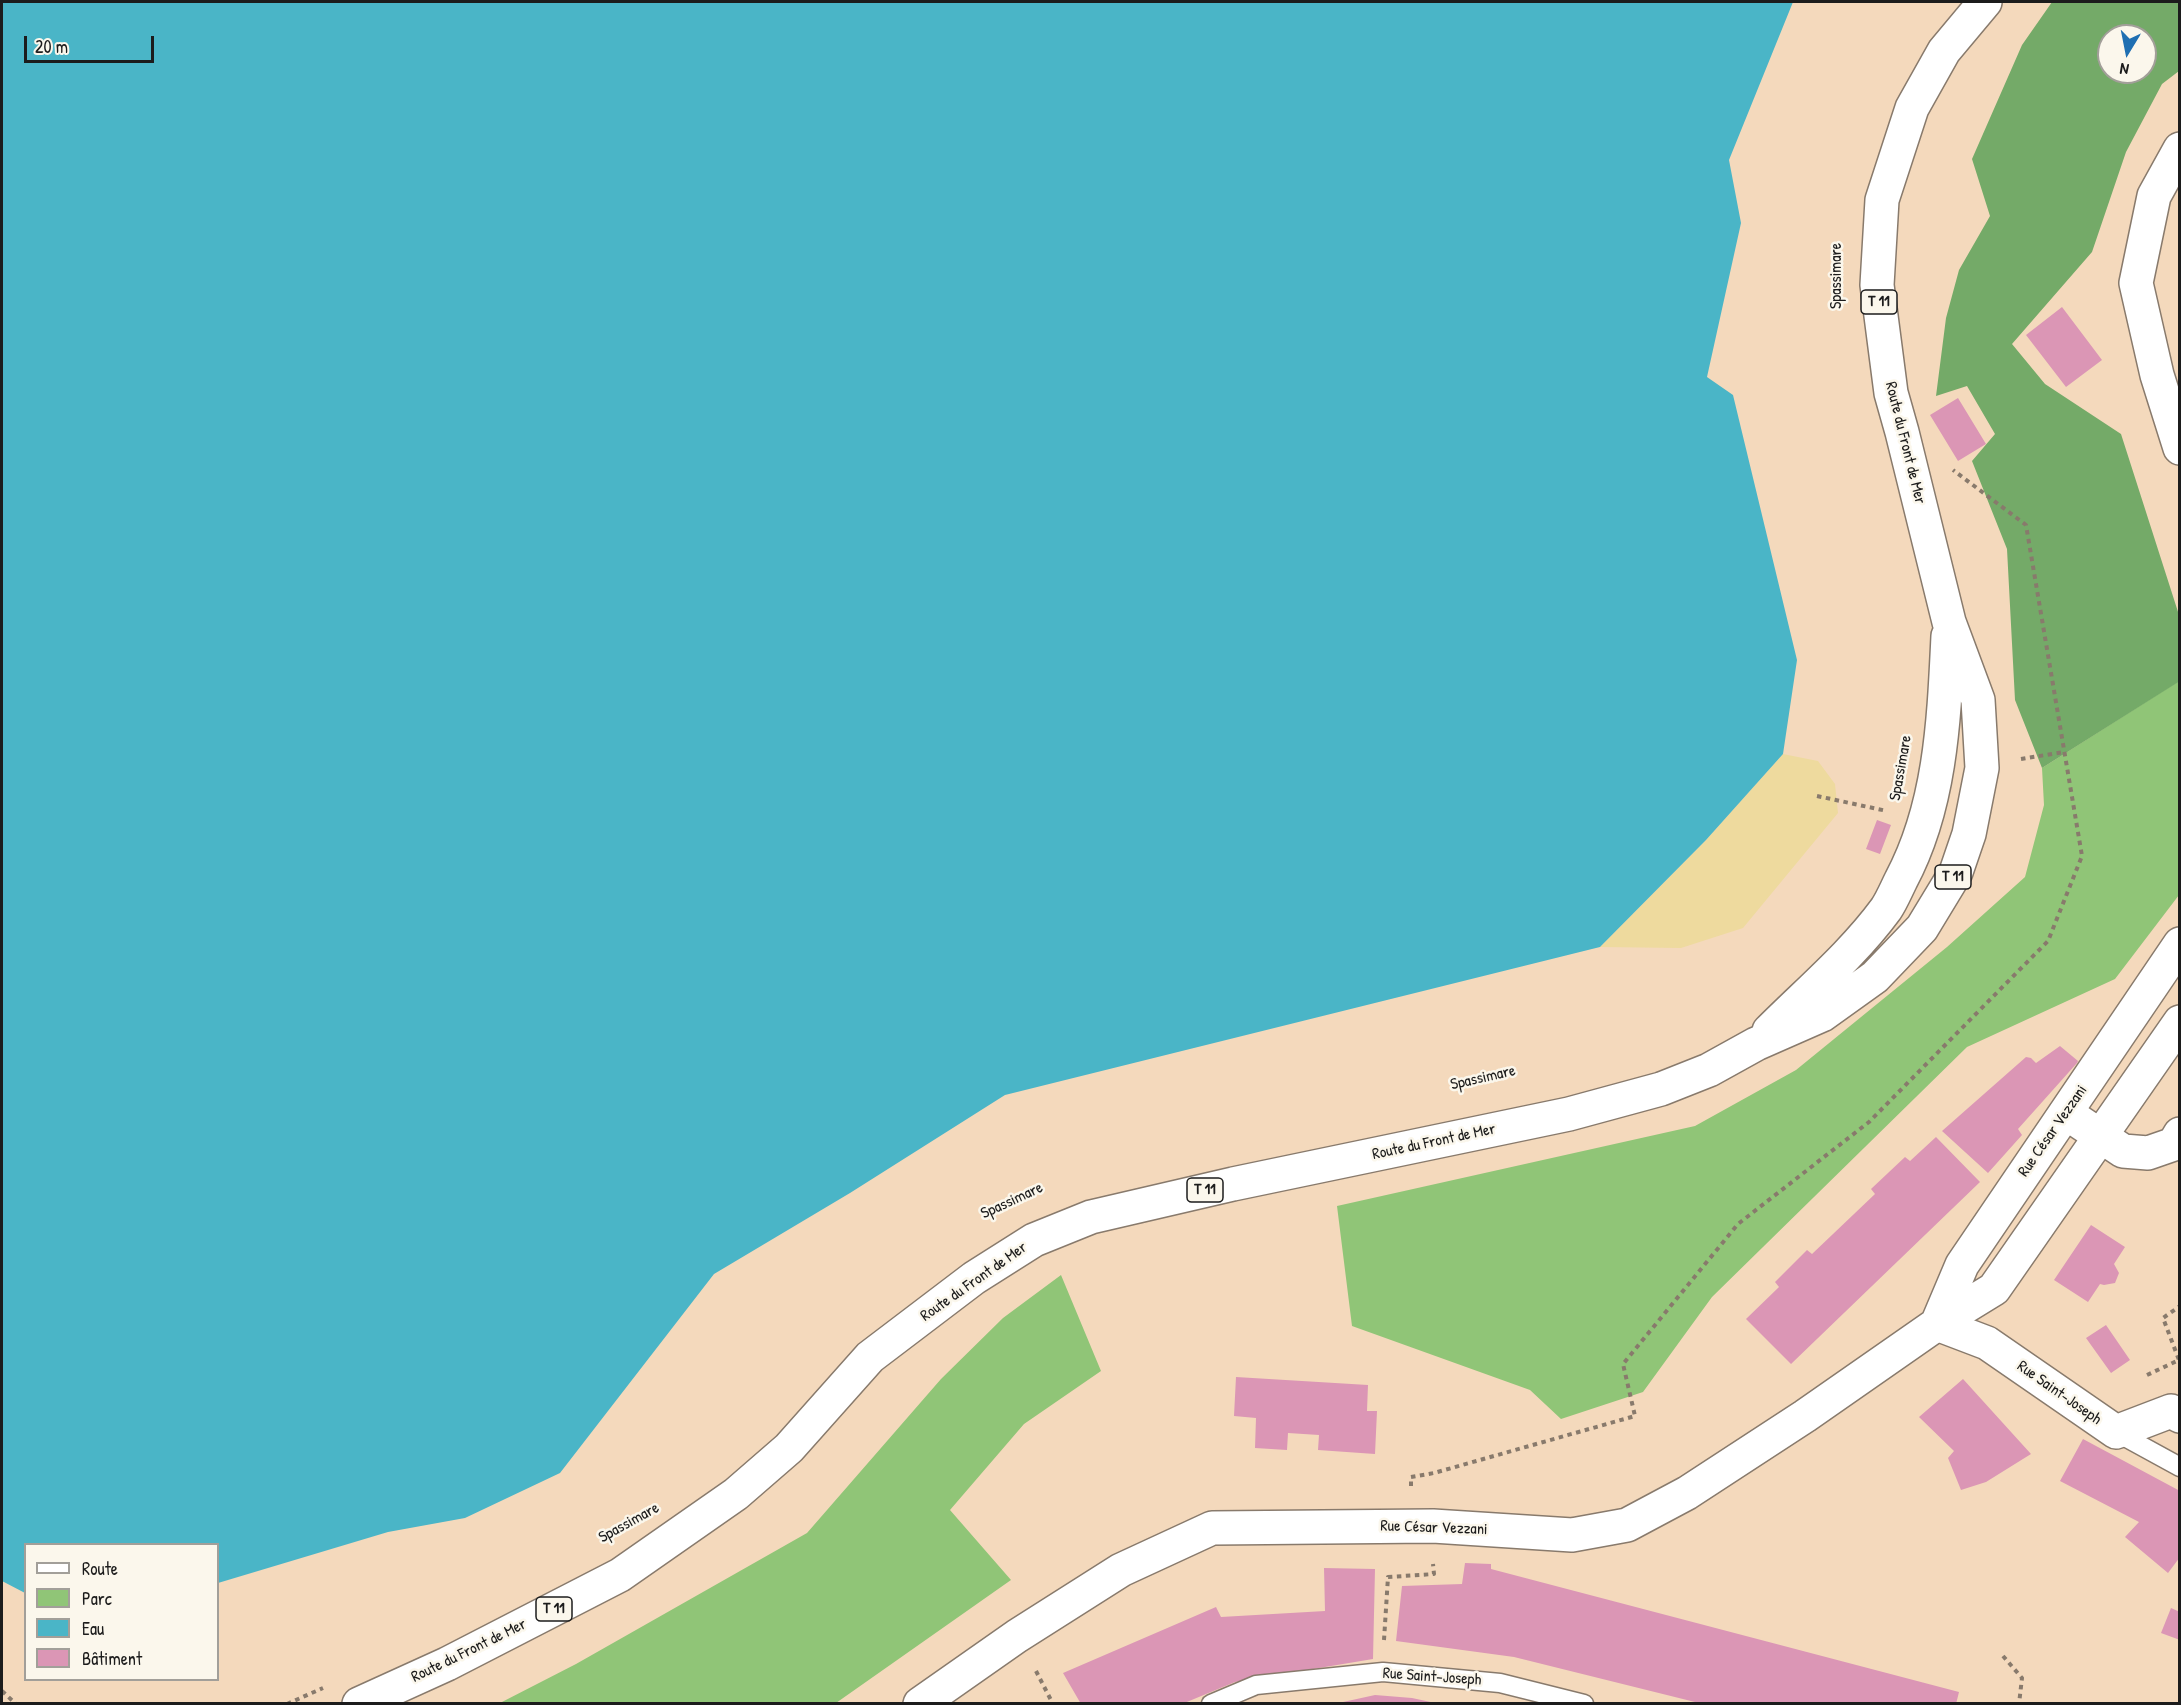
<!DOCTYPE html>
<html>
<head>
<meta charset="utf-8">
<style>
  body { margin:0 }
  #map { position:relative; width:2181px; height:1705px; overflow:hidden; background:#f4d9bc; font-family:"Patrick Hand",sans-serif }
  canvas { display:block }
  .frame { position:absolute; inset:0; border:3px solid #1c1c1c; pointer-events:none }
  .legend { position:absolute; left:24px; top:1543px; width:195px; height:138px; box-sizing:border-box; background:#fbf7ec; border:2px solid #a29f99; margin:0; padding:8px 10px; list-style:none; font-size:18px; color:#1c1c1c }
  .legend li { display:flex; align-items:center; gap:12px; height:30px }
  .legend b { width:30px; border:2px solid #a29f99 }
  .north { position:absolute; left:2097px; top:24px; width:60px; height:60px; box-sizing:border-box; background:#fbf7ec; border:2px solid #a29f99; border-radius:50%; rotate:190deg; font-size:16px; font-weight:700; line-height:24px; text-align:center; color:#1c1c1c }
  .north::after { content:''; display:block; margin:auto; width:21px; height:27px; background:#1f6fb2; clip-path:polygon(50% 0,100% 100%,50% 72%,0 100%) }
  .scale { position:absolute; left:24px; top:36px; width:130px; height:27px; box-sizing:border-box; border:3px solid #1c1c1c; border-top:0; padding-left:8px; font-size:18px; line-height:21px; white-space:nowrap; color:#1c1c1c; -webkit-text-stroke:4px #fbf7ec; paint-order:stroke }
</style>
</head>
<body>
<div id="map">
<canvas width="2181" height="1705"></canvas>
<div class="frame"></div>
<ul class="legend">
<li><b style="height:8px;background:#fff"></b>Route</li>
<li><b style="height:16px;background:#90c577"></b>Parc</li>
<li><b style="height:16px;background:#4ab5c7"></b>Eau</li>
<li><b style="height:16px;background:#db96b5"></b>Bâtiment</li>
</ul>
<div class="north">N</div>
<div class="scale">20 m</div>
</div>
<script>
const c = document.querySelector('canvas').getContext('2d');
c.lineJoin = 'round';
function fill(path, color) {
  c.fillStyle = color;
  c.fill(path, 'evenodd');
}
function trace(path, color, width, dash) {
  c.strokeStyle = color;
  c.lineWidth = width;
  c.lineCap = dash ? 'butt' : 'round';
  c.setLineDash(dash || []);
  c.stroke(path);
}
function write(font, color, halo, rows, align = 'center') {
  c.font = font + ' "Patrick Hand",sans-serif';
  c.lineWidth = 5;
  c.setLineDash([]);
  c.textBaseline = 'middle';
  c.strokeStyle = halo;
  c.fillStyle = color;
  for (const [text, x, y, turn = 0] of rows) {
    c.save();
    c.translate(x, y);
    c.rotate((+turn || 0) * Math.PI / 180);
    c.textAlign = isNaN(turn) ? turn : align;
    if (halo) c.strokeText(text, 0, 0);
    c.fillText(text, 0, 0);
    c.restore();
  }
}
const green = new Path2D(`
  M 2179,681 L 2179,895 L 2115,979 L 1967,1047 L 1712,1297 L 1643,1392 L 1561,1419 L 1530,1390 L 1352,1326 L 1337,1206 L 1695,1126 L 1796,1070 L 1947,947 L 2025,877 L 2044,805 L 2042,768 Z
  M 1061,1275 L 1101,1371 L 1024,1424 L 950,1510 L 1011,1580 L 836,1703 L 500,1703 L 576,1664 L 807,1533 L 941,1379 L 1003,1318 Z`);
const forest = new Path2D(`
  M 2052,2 L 2179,2 L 2179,71 L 2162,84 L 2126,152 L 2092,252 L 2012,344 L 2045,384 L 2121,434 L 2179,615 L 2180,681 L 2042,768 L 2015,700 L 2007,549 L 1972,461 L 1995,434 L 1967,386 L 1936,396 L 1946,318 L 1959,270 L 1990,216 L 1972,159 L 2022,45 ZM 2109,36 L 2145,36 L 2145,72 L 2109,72 Z`);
const sand = new Path2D(`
  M 1783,754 L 1818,761 L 1835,784 L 1838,813 L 1743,928 L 1681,948 L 1600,947 L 1706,840 Z`);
const water = new Path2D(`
  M 2,2 L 1793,2 L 1729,160 L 1741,223 L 1707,377 L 1733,395 L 1797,660 L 1783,754 L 1706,840 L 1600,947 L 1005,1095 L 850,1193 L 714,1274 L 560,1473 L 465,1518 L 388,1532 L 218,1583 L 218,1544 L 26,1544 L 25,1593 L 2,1581 Z`);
const building = new Path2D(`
  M 2062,307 L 2102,360 L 2066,387 L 2026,335 Z
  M 1958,398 L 1986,444 L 1958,461 L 1930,415 Z
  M 1877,820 L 1891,825 L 1880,854 L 1866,849 Z
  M 2060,1046 L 2078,1061 L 2077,1063 L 2018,1129 L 2022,1135 L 1988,1173 L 1942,1131 L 2026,1057 L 2031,1058 L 2036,1063 Z
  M 1936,1137 L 1980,1182 L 1791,1364 L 1746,1319 L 1779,1287 L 1775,1282 L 1807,1250 L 1812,1254 L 1875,1194 L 1871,1189 L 1905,1157 L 1910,1161 Z
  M 2091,1225 L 2125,1247 L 2114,1264 L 2119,1273 L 2115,1283 L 2104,1285 L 2100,1284 L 2088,1302 L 2054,1280 Z
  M 2106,1325 L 2130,1360 L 2111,1373 L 2086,1338 Z
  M 1236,1377 L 1368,1385 L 1367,1411 L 1377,1411 L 1375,1454 L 1318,1450 L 1319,1435 L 1288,1433 L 1287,1450 L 1255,1448 L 1256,1418 L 1234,1416 Z
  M 1963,1379 L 2031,1454 L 1986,1482 L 1961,1490 L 1948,1458 L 1954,1451 L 1919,1417 Z
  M 2083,1439 L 2180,1491 L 2180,1557 L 2168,1573 L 2125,1537 L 2139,1522 L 2060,1481 Z
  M 1465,1563 L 1491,1564 L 1491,1569 L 1959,1692 L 1956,1704 L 1703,1704 L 1514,1657 L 1396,1641 L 1402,1586 L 1462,1584 Z
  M 1324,1568 L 1375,1569 L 1373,1659 L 1235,1682 L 1182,1704 L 1081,1704 L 1063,1673 L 1216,1607 L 1221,1617 L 1325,1611 Z
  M 2171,1608 L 2180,1612 L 2180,1640 L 2161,1633 Z
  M 1375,1695 L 1412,1698 L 1440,1704 L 1334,1704 Z`);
const path = new Path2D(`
  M 2021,759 L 2064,752
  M 1817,796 L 1887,811
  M 2147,1375 L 2179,1360 L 2163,1318 L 2180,1306
  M 1411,1486 L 1411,1477 L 1434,1473 L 1635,1416 L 1623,1364 L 1738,1224 L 1869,1122 L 2048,941 L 2082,856 L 2026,525 L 1953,470
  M 1384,1640 L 1388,1577 L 1434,1574 L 1433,1564
  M 2003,1656 L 2022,1678 L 2019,1704
  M 1036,1671 L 1053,1704
  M 2,1691 L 16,1704
  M 287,1704 L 323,1688`);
const service = new Path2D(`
  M 2116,1432 L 2180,1467
  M 1211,1704 L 1256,1685 L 1383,1672 L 1500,1683 L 1584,1704`);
const minor = new Path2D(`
  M 2066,1113 L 2123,1151 L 2148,1153 L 2174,1144 L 2180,1134
  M 1937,1324 L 1987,1343 L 2116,1432 L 2171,1411 L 2180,1416`);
const secondary = new Path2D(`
  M 2180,149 L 2154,196 L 2136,283 L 2157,375 L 2180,448
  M 1937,1324 L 1962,1265 L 2180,944
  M 920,1704 L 1017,1636 L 1121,1570 L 1212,1528 L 1433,1526 L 1572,1535 L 1627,1525 L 1687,1493 L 1805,1416 L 1937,1324 L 1994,1289 L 2180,1022`);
const primary = new Path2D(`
  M 1769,1031 C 1809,991 1853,954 1886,909 C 1892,900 1896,890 1901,880 C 1941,805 1944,719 1948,636
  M 359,1704 L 447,1664 L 620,1575 L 736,1494 L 789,1448 L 870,1357 L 974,1278 L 1034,1240 L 1091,1217 L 1233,1184 L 1569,1114 L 1661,1089 L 1709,1070 L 1756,1044 L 1822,1015 L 1875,977 L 1922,928 L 1956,872 L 1969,834 L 1982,768 L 1978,700 L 1949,622 L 1902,432 L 1891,393 L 1877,285 L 1882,200 L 1912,108 L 1944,51 L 1985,2`);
const shields = [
  [1879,302,36],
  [1953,877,36],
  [1205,1190,36],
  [554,1609,36]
];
const shieldNames = [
  ["T 11",1879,302],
  ["T 11",1953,877],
  ["T 11",1205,1190],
  ["T 11",554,1609]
];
const streetNames = [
  ["Spassimare",1837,276,-90],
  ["Route du Front de Mer",1905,443,76],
  ["Spassimare",1901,768,-80],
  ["Spassimare",1483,1078,-13],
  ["Rue César Vezzani",2053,1131,-55],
  ["Route du Front de Mer",1434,1142,-12],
  ["Spassimare",1012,1201,-25],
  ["Route du Front de Mer",974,1282,-35],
  ["Rue Saint-Joseph",2059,1393,35],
  ["Spassimare",629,1523,-29],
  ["Rue César Vezzani",1434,1528,2],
  ["Route du Front de Mer",469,1651,-26],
  ["Rue Saint-Joseph",1432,1677,4]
];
fill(green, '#90c577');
fill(forest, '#74aa68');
fill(sand, '#eeda9e');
fill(water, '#4ab5c7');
fill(building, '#db96b5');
trace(service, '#887a6c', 21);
trace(minor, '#887a6c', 36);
trace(secondary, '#887a6c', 36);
trace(primary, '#887a6c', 36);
trace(path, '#887a6c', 4, [4.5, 4.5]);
trace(service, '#fff', 18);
trace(minor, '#fff', 33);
trace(secondary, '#fff', 33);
trace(primary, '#fff', 33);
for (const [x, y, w] of shields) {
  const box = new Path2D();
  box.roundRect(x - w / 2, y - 12, w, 24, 4.5);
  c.fillStyle = '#fbf7ec';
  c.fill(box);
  trace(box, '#1c1c1c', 1.5);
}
write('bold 15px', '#1c1c1c', null, shieldNames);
write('16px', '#1c1c1c', '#fbf7ec', streetNames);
</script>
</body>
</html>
